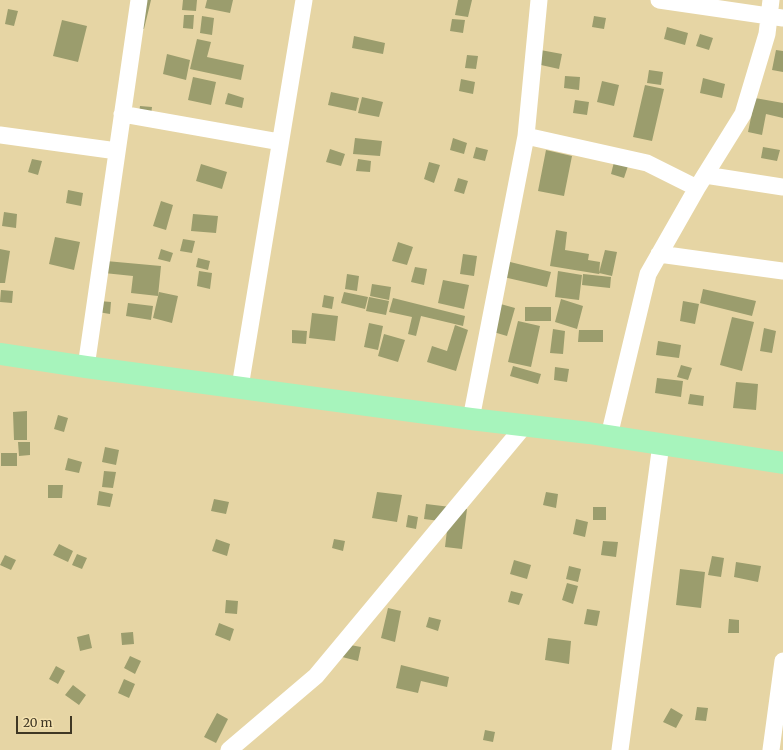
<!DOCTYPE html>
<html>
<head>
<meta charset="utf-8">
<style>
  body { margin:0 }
  #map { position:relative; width:783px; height:750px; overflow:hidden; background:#e6d5a4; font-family:Merriweather,serif }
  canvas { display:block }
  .scale { position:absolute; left:16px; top:716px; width:56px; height:18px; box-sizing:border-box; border:2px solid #3f3724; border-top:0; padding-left:5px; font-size:12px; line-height:14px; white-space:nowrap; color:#3f3724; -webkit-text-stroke:3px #f4e2b0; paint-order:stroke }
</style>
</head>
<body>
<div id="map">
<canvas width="783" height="750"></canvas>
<div class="scale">20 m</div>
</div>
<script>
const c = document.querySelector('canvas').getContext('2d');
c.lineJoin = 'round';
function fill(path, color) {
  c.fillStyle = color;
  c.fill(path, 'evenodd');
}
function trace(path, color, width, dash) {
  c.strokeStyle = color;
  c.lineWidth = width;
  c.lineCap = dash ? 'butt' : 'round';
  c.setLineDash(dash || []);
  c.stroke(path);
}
const building = new Path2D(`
  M 141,0 L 151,0 L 144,29 L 134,27 Z
  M 183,0 L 197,0 L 196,11 L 182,10 Z
  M 207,0 L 233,0 L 230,13 L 205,8 Z
  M 458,0 L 472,0 L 468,17 L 455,15 Z
  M 8,9 L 18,11 L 14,26 L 5,24 Z
  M 184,15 L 194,15 L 193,29 L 183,28 Z
  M 202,16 L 214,18 L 212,35 L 200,33 Z
  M 594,16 L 606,18 L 604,29 L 592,27 Z
  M 452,19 L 465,20 L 463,33 L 450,31 Z
  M 62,20 L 87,26 L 78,62 L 53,56 Z
  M 667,27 L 688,33 L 685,45 L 664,39 Z
  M 700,34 L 713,38 L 709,50 L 696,46 Z
  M 354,36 L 385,43 L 383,54 L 352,48 Z
  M 197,39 L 211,42 L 207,57 L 244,65 L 241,80 L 190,69 Z
  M 535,49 L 562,54 L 559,69 L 532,63 Z
  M 776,50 L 783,51 L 783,72 L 772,70 Z
  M 167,54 L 190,60 L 186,80 L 163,74 Z
  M 467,55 L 478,56 L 476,69 L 465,68 Z
  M 649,70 L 663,72 L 661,85 L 647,83 Z
  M 565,76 L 580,77 L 579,90 L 564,88 Z
  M 193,77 L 216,82 L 211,105 L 188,100 Z
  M 703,78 L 725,84 L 722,98 L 700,93 Z
  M 461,79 L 475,82 L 473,94 L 459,91 Z
  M 602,81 L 619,85 L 614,106 L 597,102 Z
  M 645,85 L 664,89 L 652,141 L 633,137 Z
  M 331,92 L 359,98 L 356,111 L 328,105 Z
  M 228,93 L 244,98 L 242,108 L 225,104 Z
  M 362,97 L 383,102 L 379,117 L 358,113 Z
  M 755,98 L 783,103 L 783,118 L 766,114 L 762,135 L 748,132 Z
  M 575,100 L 589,102 L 587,115 L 573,113 Z
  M 140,106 L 152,107 L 150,123 L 138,121 Z
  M 355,138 L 382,141 L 380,156 L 353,154 Z
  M 453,138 L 467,143 L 464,154 L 450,150 Z
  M 476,147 L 488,150 L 485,161 L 473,158 Z
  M 763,147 L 780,150 L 777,161 L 761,158 Z
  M 330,149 L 345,154 L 341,166 L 326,162 Z
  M 546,150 L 572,156 L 564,196 L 538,191 Z
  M 32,159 L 42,161 L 38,175 L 28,172 Z
  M 358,159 L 371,161 L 370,172 L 356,171 Z
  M 429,162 L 440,165 L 434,183 L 424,179 Z
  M 614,162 L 628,166 L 624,178 L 611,174 Z
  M 201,164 L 227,172 L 222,189 L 196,181 Z
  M 458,178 L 468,181 L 464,194 L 454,191 Z
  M 68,190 L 83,193 L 81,206 L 66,203 Z
  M 161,201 L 173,205 L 166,230 L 153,226 Z
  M 4,212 L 17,214 L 16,228 L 2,226 Z
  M 193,214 L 218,216 L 216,233 L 191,231 Z
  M 556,230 L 567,232 L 565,250 L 589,254 L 588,260 L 600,262 L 599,274 L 550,266 Z
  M 55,237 L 80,242 L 74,270 L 49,264 Z
  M 183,239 L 195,241 L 192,253 L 180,251 Z
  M 398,242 L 413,247 L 407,265 L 392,261 Z
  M 0,249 L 10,251 L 5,283 L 0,283 Z
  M 161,249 L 173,253 L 170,262 L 158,259 Z
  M 605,250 L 617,252 L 612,276 L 599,273 Z
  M 463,254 L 477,256 L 474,276 L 460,274 Z
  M 198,258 L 210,261 L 208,270 L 196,267 Z
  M 502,260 L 551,272 L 547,287 L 499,276 Z
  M 106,261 L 161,266 L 158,296 L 131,293 L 133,276 L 104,273 Z
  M 415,267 L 427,269 L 424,285 L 411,282 Z
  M 199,271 L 212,273 L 210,289 L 197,286 Z
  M 558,271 L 582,275 L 579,300 L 555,297 Z
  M 347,274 L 359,276 L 357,291 L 345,289 Z
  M 583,274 L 611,277 L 610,288 L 582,285 Z
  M 443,280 L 469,285 L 464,309 L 438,303 Z
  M 372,284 L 391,287 L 389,300 L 370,296 Z
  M 703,289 L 756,301 L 752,316 L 700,303 Z
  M 1,290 L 13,291 L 12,303 L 0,302 Z
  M 159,292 L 178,296 L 172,323 L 153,318 Z
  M 344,292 L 368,297 L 365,309 L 341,303 Z
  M 324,295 L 334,297 L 332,309 L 322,307 Z
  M 369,297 L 389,301 L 386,315 L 366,311 Z
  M 393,298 L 465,316 L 463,326 L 421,316 L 416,336 L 408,334 L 412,317 L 389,312 Z
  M 561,299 L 583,306 L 577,329 L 555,322 Z
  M 99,301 L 111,302 L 110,314 L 98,312 Z
  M 683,301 L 699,304 L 695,324 L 680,321 Z
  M 128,303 L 153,306 L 151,320 L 126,316 Z
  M 497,303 L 515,308 L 507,336 L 490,331 Z
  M 525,307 L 551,307 L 551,321 L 525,321 Z
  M 312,313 L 338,316 L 335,341 L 309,338 Z
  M 732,317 L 754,322 L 742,371 L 720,365 Z
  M 518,321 L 540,326 L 531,367 L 508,362 Z
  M 369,323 L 383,326 L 378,350 L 364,347 Z
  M 455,325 L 468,330 L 456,371 L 427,362 L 432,346 L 447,351 Z
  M 764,328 L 776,331 L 772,353 L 760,351 Z
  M 553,329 L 565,331 L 563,354 L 550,353 Z
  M 292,330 L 307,331 L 306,344 L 292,343 Z
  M 579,330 L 603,330 L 603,342 L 578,342 Z
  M 384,334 L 405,340 L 398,362 L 378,356 Z
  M 658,341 L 681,345 L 679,358 L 656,355 Z
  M 681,365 L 692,368 L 688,380 L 677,377 Z
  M 513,366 L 541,374 L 538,384 L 510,376 Z
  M 555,367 L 569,369 L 567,382 L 554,380 Z
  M 657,378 L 683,381 L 681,397 L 655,393 Z
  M 736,382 L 758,384 L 756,410 L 733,408 Z
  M 690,394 L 704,396 L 703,406 L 688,404 Z
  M 27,411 L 27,440 L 14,440 L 13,412 Z
  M 58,415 L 68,418 L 64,432 L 54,429 Z
  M 18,442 L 30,442 L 30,455 L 19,456 Z
  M 105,447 L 119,450 L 116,465 L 102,462 Z
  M 1,453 L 17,453 L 17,466 L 1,466 Z
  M 68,458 L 82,462 L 79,473 L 65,470 Z
  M 104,471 L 116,472 L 113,488 L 102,487 Z
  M 48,485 L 63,485 L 62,498 L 48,498 Z
  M 99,491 L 113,494 L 110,507 L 97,505 Z
  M 377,492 L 402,495 L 397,522 L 372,518 Z
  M 546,492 L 558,494 L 556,508 L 543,505 Z
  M 214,499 L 229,502 L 226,514 L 211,511 Z
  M 426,504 L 467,509 L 462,549 L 445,547 L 448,522 L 424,519 Z
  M 593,507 L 606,507 L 606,520 L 593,520 Z
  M 408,515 L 418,517 L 416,529 L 406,527 Z
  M 576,519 L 588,522 L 585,537 L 573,534 Z
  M 216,539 L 230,544 L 227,556 L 212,551 Z
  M 334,539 L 345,541 L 343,551 L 332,548 Z
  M 603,541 L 618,542 L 616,557 L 601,555 Z
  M 59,544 L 73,551 L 68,562 L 53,555 Z
  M 77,554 L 87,558 L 82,569 L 72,565 Z
  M 5,555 L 16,560 L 11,570 L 0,565 Z
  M 712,556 L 724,558 L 721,577 L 708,575 Z
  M 514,560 L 531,565 L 527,579 L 510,574 Z
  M 736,562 L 761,566 L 758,582 L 734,577 Z
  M 569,566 L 581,569 L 578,582 L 566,579 Z
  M 680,569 L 705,572 L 701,608 L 676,605 Z
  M 567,583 L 578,586 L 573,604 L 562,600 Z
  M 511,591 L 523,594 L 519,605 L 508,602 Z
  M 226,600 L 238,601 L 237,614 L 225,613 Z
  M 388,608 L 401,611 L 395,642 L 381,638 Z
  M 587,609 L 600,611 L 597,626 L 584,624 Z
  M 429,617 L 441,620 L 438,631 L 426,627 Z
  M 729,619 L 739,620 L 739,633 L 728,633 Z
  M 219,623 L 234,629 L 230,641 L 215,635 Z
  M 133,632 L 134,644 L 122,645 L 121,633 Z
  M 89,634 L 92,648 L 80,651 L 77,637 Z
  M 548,638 L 571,641 L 569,664 L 545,660 Z
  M 345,644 L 361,647 L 358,661 L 342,657 Z
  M 130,656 L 141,661 L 135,674 L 124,668 Z
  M 401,665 L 449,677 L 447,687 L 421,681 L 418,693 L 396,688 Z
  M 56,666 L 65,671 L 58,684 L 49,679 Z
  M 124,679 L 135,684 L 129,698 L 118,693 Z
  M 73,685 L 86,695 L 79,705 L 65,695 Z
  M 697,707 L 708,708 L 706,721 L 695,720 Z
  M 671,708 L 683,715 L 676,728 L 663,722 Z
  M 217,713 L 228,719 L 216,743 L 204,737 Z
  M 485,730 L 495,732 L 493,742 L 483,740 Z`);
const street = new Path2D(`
  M 539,0 L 526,136 L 647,163 L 697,188
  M 659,0 L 783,18
  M 122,114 L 280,142
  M 0,135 L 117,151
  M 705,175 L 783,187
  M 659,254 L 783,271
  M 86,367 L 139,0
  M 240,387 L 304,0
  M 471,419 L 526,136
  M 609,436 L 648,274 L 697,188 L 743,114 L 767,34 L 771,0
  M 229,750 L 316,676 L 525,425
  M 620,750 L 661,444
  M 771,750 L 783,661`);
const primary = new Path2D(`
  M 0,354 L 86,367 L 471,419 L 589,433 L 783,463`);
fill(building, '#9b9d6d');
trace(street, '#fff', 17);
trace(primary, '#a7f4bc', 22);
</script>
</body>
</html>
